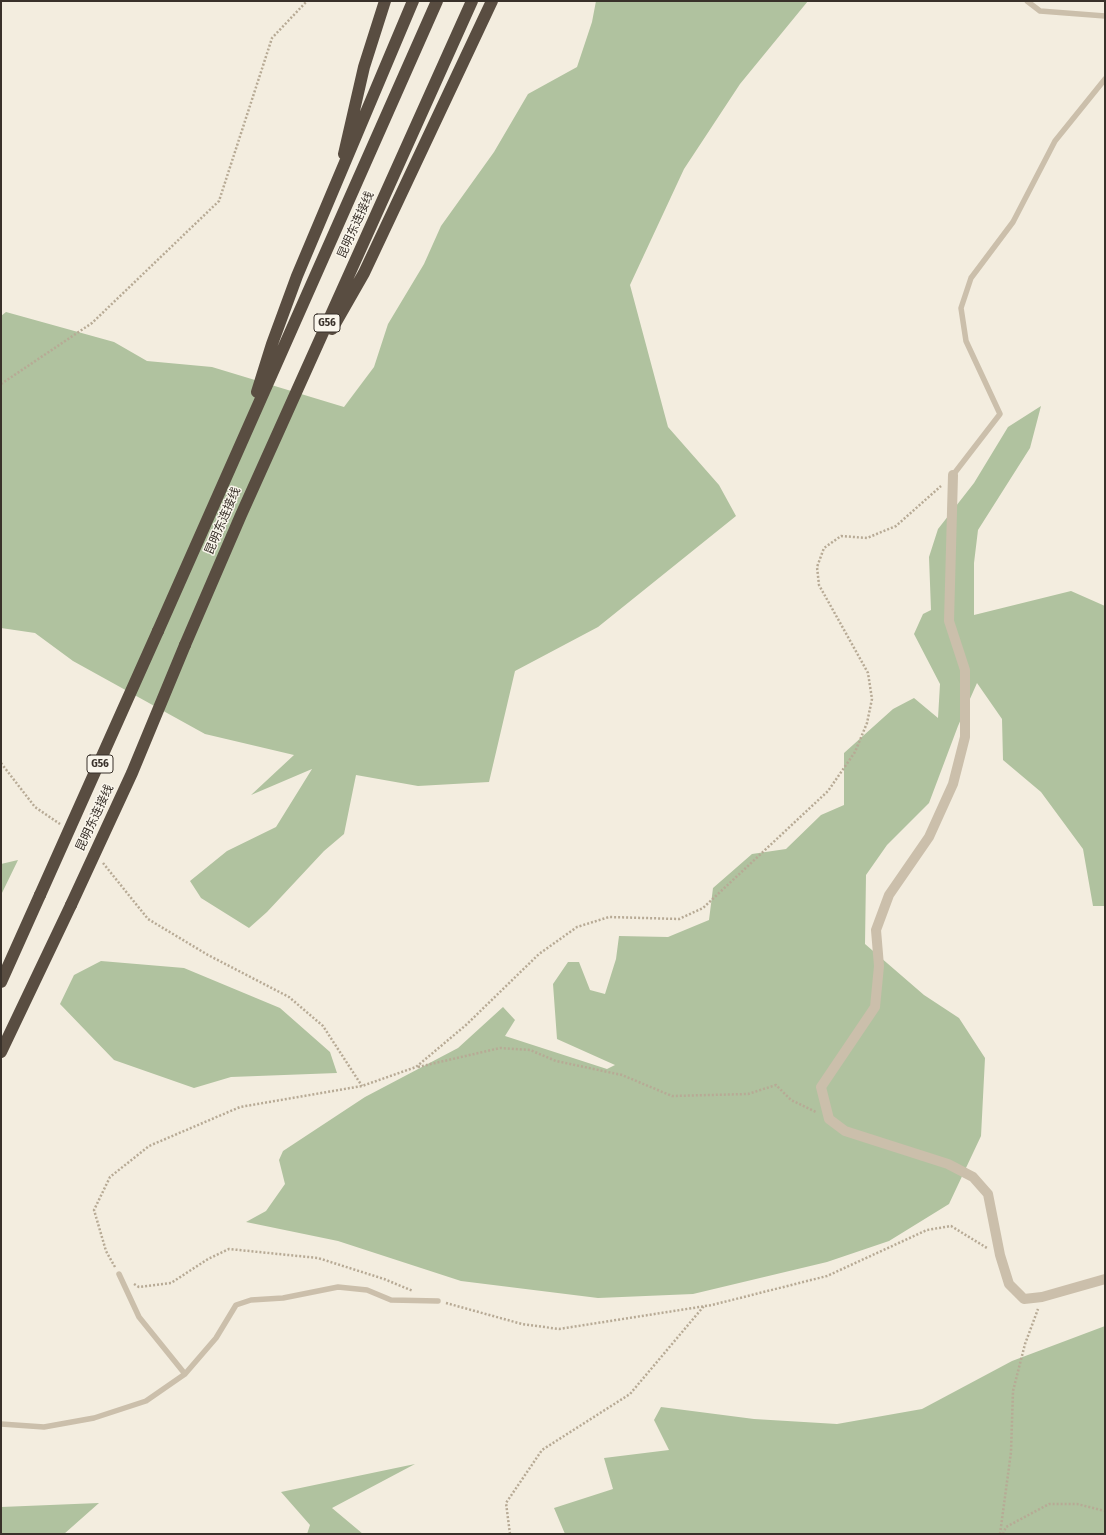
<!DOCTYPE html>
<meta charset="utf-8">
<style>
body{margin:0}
#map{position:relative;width:1106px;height:1535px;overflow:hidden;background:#f3eddf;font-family:"Fira Sans Condensed",sans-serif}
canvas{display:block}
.frame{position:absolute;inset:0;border:2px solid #39312a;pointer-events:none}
</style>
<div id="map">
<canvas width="1106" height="1535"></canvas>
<div class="frame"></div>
</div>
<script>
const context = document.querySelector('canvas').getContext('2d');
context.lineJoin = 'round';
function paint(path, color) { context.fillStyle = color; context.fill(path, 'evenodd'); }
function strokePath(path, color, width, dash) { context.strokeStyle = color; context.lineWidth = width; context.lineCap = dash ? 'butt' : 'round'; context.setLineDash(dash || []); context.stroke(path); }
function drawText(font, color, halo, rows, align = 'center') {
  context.font = font + ' "Fira Sans Condensed","Noto Sans SC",sans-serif'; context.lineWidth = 3; context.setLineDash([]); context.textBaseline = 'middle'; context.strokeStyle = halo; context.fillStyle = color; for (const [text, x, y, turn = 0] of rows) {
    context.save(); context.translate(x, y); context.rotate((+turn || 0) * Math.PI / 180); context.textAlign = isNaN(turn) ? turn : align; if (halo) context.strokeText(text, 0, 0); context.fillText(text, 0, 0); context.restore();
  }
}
paint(new Path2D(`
 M596,1H808L740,84L684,169L630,285L668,427L719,485L736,516L598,627L515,671L489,782L418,786L356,775L344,834L324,851L267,912L249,928L201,898L190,881L227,851L276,827L312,769L251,795L294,755L205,734L73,661L35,633L1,628V316L6,312L114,342L147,361L212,367L344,407L374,367L388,324L424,264L441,226L494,152L528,94L577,67L592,22Z
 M1041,406L1030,448L978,530L974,563V615L1071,591L1105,606V906H1093L1083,849L1041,792L1003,760L1002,719L977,683L958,726L929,803L887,845L866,875L865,944L924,995L959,1018L985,1058L981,1136L949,1204L889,1241L827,1262L693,1294L598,1298L461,1281L338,1241L246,1222L266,1211L285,1184L279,1160L283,1151L365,1097L458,1048L503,1007L515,1020L505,1036L607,1069L615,1065L557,1039L553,984L568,962H579L590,990L605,994L616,959L619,936L668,937L709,920L713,888L752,854L786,849L821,815L844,805V753L893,709L914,698L938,718L940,684L914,634L923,614L931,610L929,557L938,529L974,483L1008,427Z
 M18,860L1,895V864Z
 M101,961L184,968L280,1008L330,1052L337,1073L231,1077L194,1088L114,1060L60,1004L74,975Z
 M1105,1326V1534H565L554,1508L613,1489L604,1458L669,1450L654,1420L661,1407L754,1419L837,1424L922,1409L1012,1361Z
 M415,1464L332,1508L363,1534H307L310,1525L281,1492Z
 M99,1503L64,1534H1V1507Z`), '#b0c29f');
strokePath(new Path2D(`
 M1,384L92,323L219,201L272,38L307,1
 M1,763L35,807L60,824
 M79,836L88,843
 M103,863L148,919L208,955L289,997L323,1026L362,1086
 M418,1067L500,1048L530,1050L556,1061L622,1075L672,1096L748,1094L776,1085L791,1100L816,1112
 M115,1267L106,1251L94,1210L110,1177L149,1146L240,1107L362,1086L416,1067L466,1025L539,954L577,927L609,917L679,919L703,908L828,791L855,752L867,723L872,699L868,673L819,585L817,567L824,548L841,536L867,538L896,526L941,486
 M134,1284L139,1287L171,1283L208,1259L229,1249L318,1258L384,1279L413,1291
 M446,1303L522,1324L559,1329L712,1305L827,1276L927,1230L951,1226L987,1248
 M510,1534L506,1503L542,1450L630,1394L704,1306
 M1000,1534L1011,1452L1013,1391L1025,1344L1038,1309
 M1003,1534L1006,1527L1049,1504H1077L1105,1511`), '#b7aa95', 2.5, [2, 2]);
strokePath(new Path2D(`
 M1027,1L1040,11L1105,16
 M953,475L1000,414L966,341L961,308L971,278L1013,222L1055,141L1105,79
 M119,1274L139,1317L185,1374
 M1,1424L44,1427L94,1418L146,1401L185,1374L216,1338L236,1305L251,1300L283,1298L338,1287L367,1290L391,1300L438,1301`), '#cbbfab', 5.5);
strokePath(new Path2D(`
 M953,475L949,621L965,670V737L953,784L929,837L889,895L876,930L879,966L875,1007L821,1087L829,1119L845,1131L948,1164L973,1177L988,1194L1000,1255L1009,1284L1024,1299L1042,1297L1105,1279`), '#cbbfab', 10);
strokePath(new Path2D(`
 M344,154L364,67L385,1
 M332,329L364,273L492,1
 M257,392L272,344L297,276L413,1
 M158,631L437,1
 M185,645L241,515L472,1
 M1,982L40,895
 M1,1052L71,905`), '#594d41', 12);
strokePath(new Path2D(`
 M40,895L158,631
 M71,905L132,773L185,645`), '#594d41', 12);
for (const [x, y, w] of [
 [327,323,26],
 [100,764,26]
]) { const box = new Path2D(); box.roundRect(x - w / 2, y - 9, w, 18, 3); context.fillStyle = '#faf6ec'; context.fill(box); strokePath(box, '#39312a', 1); }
drawText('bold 11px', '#39312a', null, [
 ["G56",327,323],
 ["G56",100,764]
]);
drawText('12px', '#39312a', '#faf6ec', [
 ["昆明东连接线",356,225,-66],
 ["昆明东连接线",223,521,-67],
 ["昆明东连接线",95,818,-65]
]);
</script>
